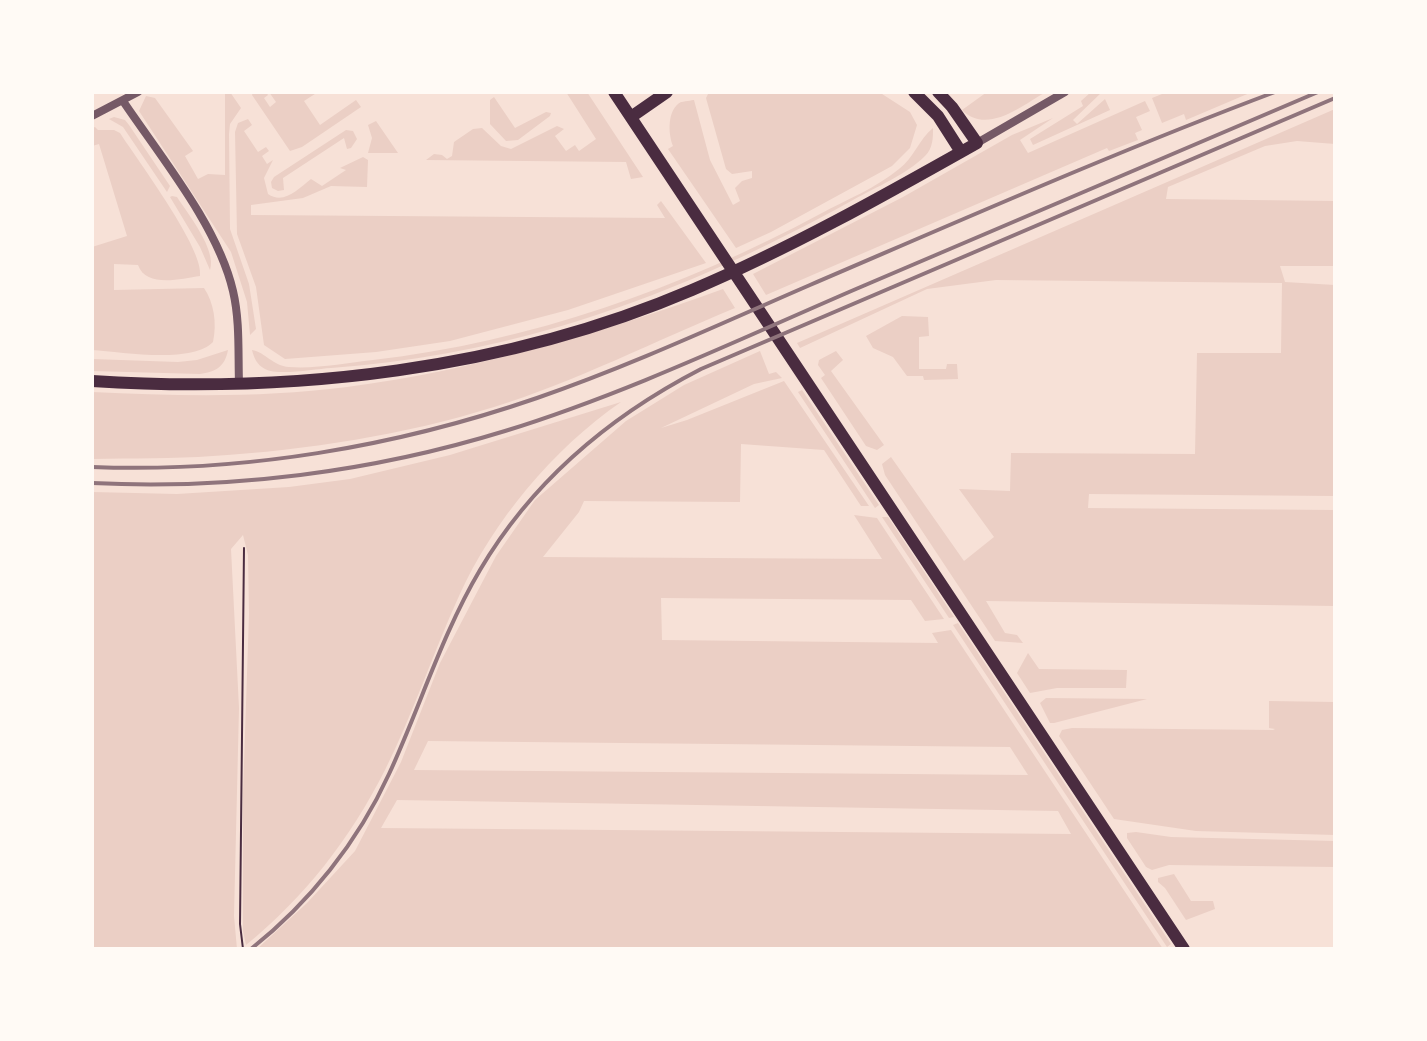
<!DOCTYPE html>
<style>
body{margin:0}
#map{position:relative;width:1427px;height:1041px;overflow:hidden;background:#f7e1d7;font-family:"Work Sans",sans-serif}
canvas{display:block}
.frame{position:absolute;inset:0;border:94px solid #fffaf5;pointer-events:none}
</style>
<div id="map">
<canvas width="1427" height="1041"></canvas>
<div class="frame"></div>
</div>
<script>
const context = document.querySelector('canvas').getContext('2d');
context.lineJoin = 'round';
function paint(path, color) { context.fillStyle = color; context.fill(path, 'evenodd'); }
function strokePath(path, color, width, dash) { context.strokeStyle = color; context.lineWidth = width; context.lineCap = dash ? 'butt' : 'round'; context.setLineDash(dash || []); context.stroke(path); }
paint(new Path2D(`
 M225,92H230L241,108L230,124L229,134L230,229L249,284L256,329L250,335L247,302L231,252L139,111L146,96L155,98L193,151L185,156L198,179L208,174L225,175Z
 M253,92H266L268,95L264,98L270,107L276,102L269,92H318L304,101L320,125L356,100L361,107L302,147L290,151L252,95Z
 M566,92H587L643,177L631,179L626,162L426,160L434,154L442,155L447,159L452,156L454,142L473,129L482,128L501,146L511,149L557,126L564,129L555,136L566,151L575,145L579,151L596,139Z
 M709,92H879L910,112L917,125L910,148L892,166L771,232L736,248L668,149L673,146C668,134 667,109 681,102C682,102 693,100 694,100L710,160L733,205L740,201L735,188L742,181L752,178V171L732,174L726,169L706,98Z
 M987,92H1046C1021,106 987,135 962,110Z
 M1091,92H1102L1073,120L1077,124L1105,99L1110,110L1033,145L1030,139L1083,106L1081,101Z
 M1167,92H1252L1186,120L1184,114L1162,123L1152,98Z
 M494,97L515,128L546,112L551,113L550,116L518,140L506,141L490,124V100Z
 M1145,101L1150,111L1136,117L1142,130L1135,133L1138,140L1109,151L1107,148L766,295L753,274L903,197L1012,135L1053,118L1020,140L1028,153Z
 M1335,109V144L1297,141L1265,146L1168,187L1166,199L1335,201V266H1280L1285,282L1335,285V496L1089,494L1088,508L1335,510V606L986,601L1005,633L1017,635L1023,643L995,641L885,475L882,464L891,457L964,561L994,537L959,489L1010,491L1011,453L1195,454L1197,353H1281L1282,283L996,280L927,289L800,348L797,343Z
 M114,117L125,120L129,125L170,186L167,192L123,127L109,119Z
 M248,119L252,125L244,131L258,152L266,147L269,151L262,156L267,164L273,160L264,178L268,194C284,205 298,189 311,179L322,186L346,170L340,168L363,157L368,160L367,187L331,186L303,198L251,205V215L665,218L657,205L661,201L706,263L568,310L450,341L376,352L285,359L264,345L256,287L237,234L235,132L238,123Z
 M376,121L398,153H368L372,138L368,125Z
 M95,127L98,130H114L120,133C138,161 205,250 200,276C180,279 146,288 138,265L114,264V290L204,288C214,303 217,323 213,342C192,364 122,352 92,350V247L127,236L99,144L92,146V128Z
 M933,128C933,138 933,148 925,156C906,175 876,187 853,200C759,252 661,297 558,327C484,349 408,362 331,368C315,369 278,376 265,369C257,365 254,358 252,350C265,352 273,366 289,367C316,369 346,363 373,360C530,342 682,288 820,214C846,200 876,188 899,169C914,158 919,139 933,128Z
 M346,130L353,131L357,139L351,148L347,149L344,138L283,178L284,190L278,191L272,188L271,182L274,177Z
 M172,196L177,197C188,214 217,250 210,270L200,247L170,197Z
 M723,289L735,308C655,341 577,381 494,407C404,435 308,450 213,456C173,459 132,458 92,459V392C177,396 262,398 347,387C476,370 601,333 723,289Z
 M902,316L928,317L929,336L919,337V369H946L947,364H957L958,379L924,380L923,376H907L893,357L873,348L866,336Z
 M228,350C225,367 215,372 200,374L92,371V359L178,362L197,360Z
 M760,351L769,374L776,372L782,378L754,384L661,428L687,420L784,381L869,506H861L824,450L741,444L740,502L584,501L579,512L543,557L882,559L854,515L877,518L944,619L925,621L911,600L661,598L662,640L938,643L932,633L951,630L1163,949H257L307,903L355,851L401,762L440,663L496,556L535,500L626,421L684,385ZM428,741L1010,747L1028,775L414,770ZM397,800L1058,811L1071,834L381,828Z
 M836,351L843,360L831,371L884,445L877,450L866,446L821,378L825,375L818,365L819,360Z
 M802,390L879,505L875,508L798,392Z
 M621,402C553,449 493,521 459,596C433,653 413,714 385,770C350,839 305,897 246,945L243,931V794L249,614L248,555L243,535L231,549L239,708L234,916L237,949H92V492L177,494L289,487L350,479L450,455Z
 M882,517H888L954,617L949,618Z
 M958,623L1171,944L1167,947L953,625Z
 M1028,653L1039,669L1127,670L1126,688H1057L1030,693L1017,673Z
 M1046,698L1147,699L1054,723H1050L1040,703Z
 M1269,701L1335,702V835L1196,831L1114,819L1059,736L1062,730L1072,728L1273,730L1275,729L1269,728Z
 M1136,832L1171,837L1335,841V867L1169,865L1152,870L1146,867L1127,838V833Z
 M1174,874L1191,901H1213L1215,909L1186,920L1165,888L1158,882V878Z`), '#ebcfc5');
strokePath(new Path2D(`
 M243,949L240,924L244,548`), '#4a2c40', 2);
strokePath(new Path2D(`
 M123,101C160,156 218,226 233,291C240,321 238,352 239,383
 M92,116L138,92
 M977,143L1065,92`), '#755966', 8);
strokePath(new Path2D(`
 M614,92L1184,949
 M914,92L938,116L961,152
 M631,117L667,92
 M92,381C294,394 505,370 692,290C791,248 883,196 977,143L952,107L938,92`), '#4a2c40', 12);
strokePath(new Path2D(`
 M92,467C242,473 395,447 537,398C630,366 720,324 810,285C964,219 1118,151 1275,92
 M92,483C230,490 372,472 505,431C625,394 740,339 856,289C1010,223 1164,158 1318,92
 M251,949C309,903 358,842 389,774C420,707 442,634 480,570C533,480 610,416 701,369L1335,98`), '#8f747c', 4);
</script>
